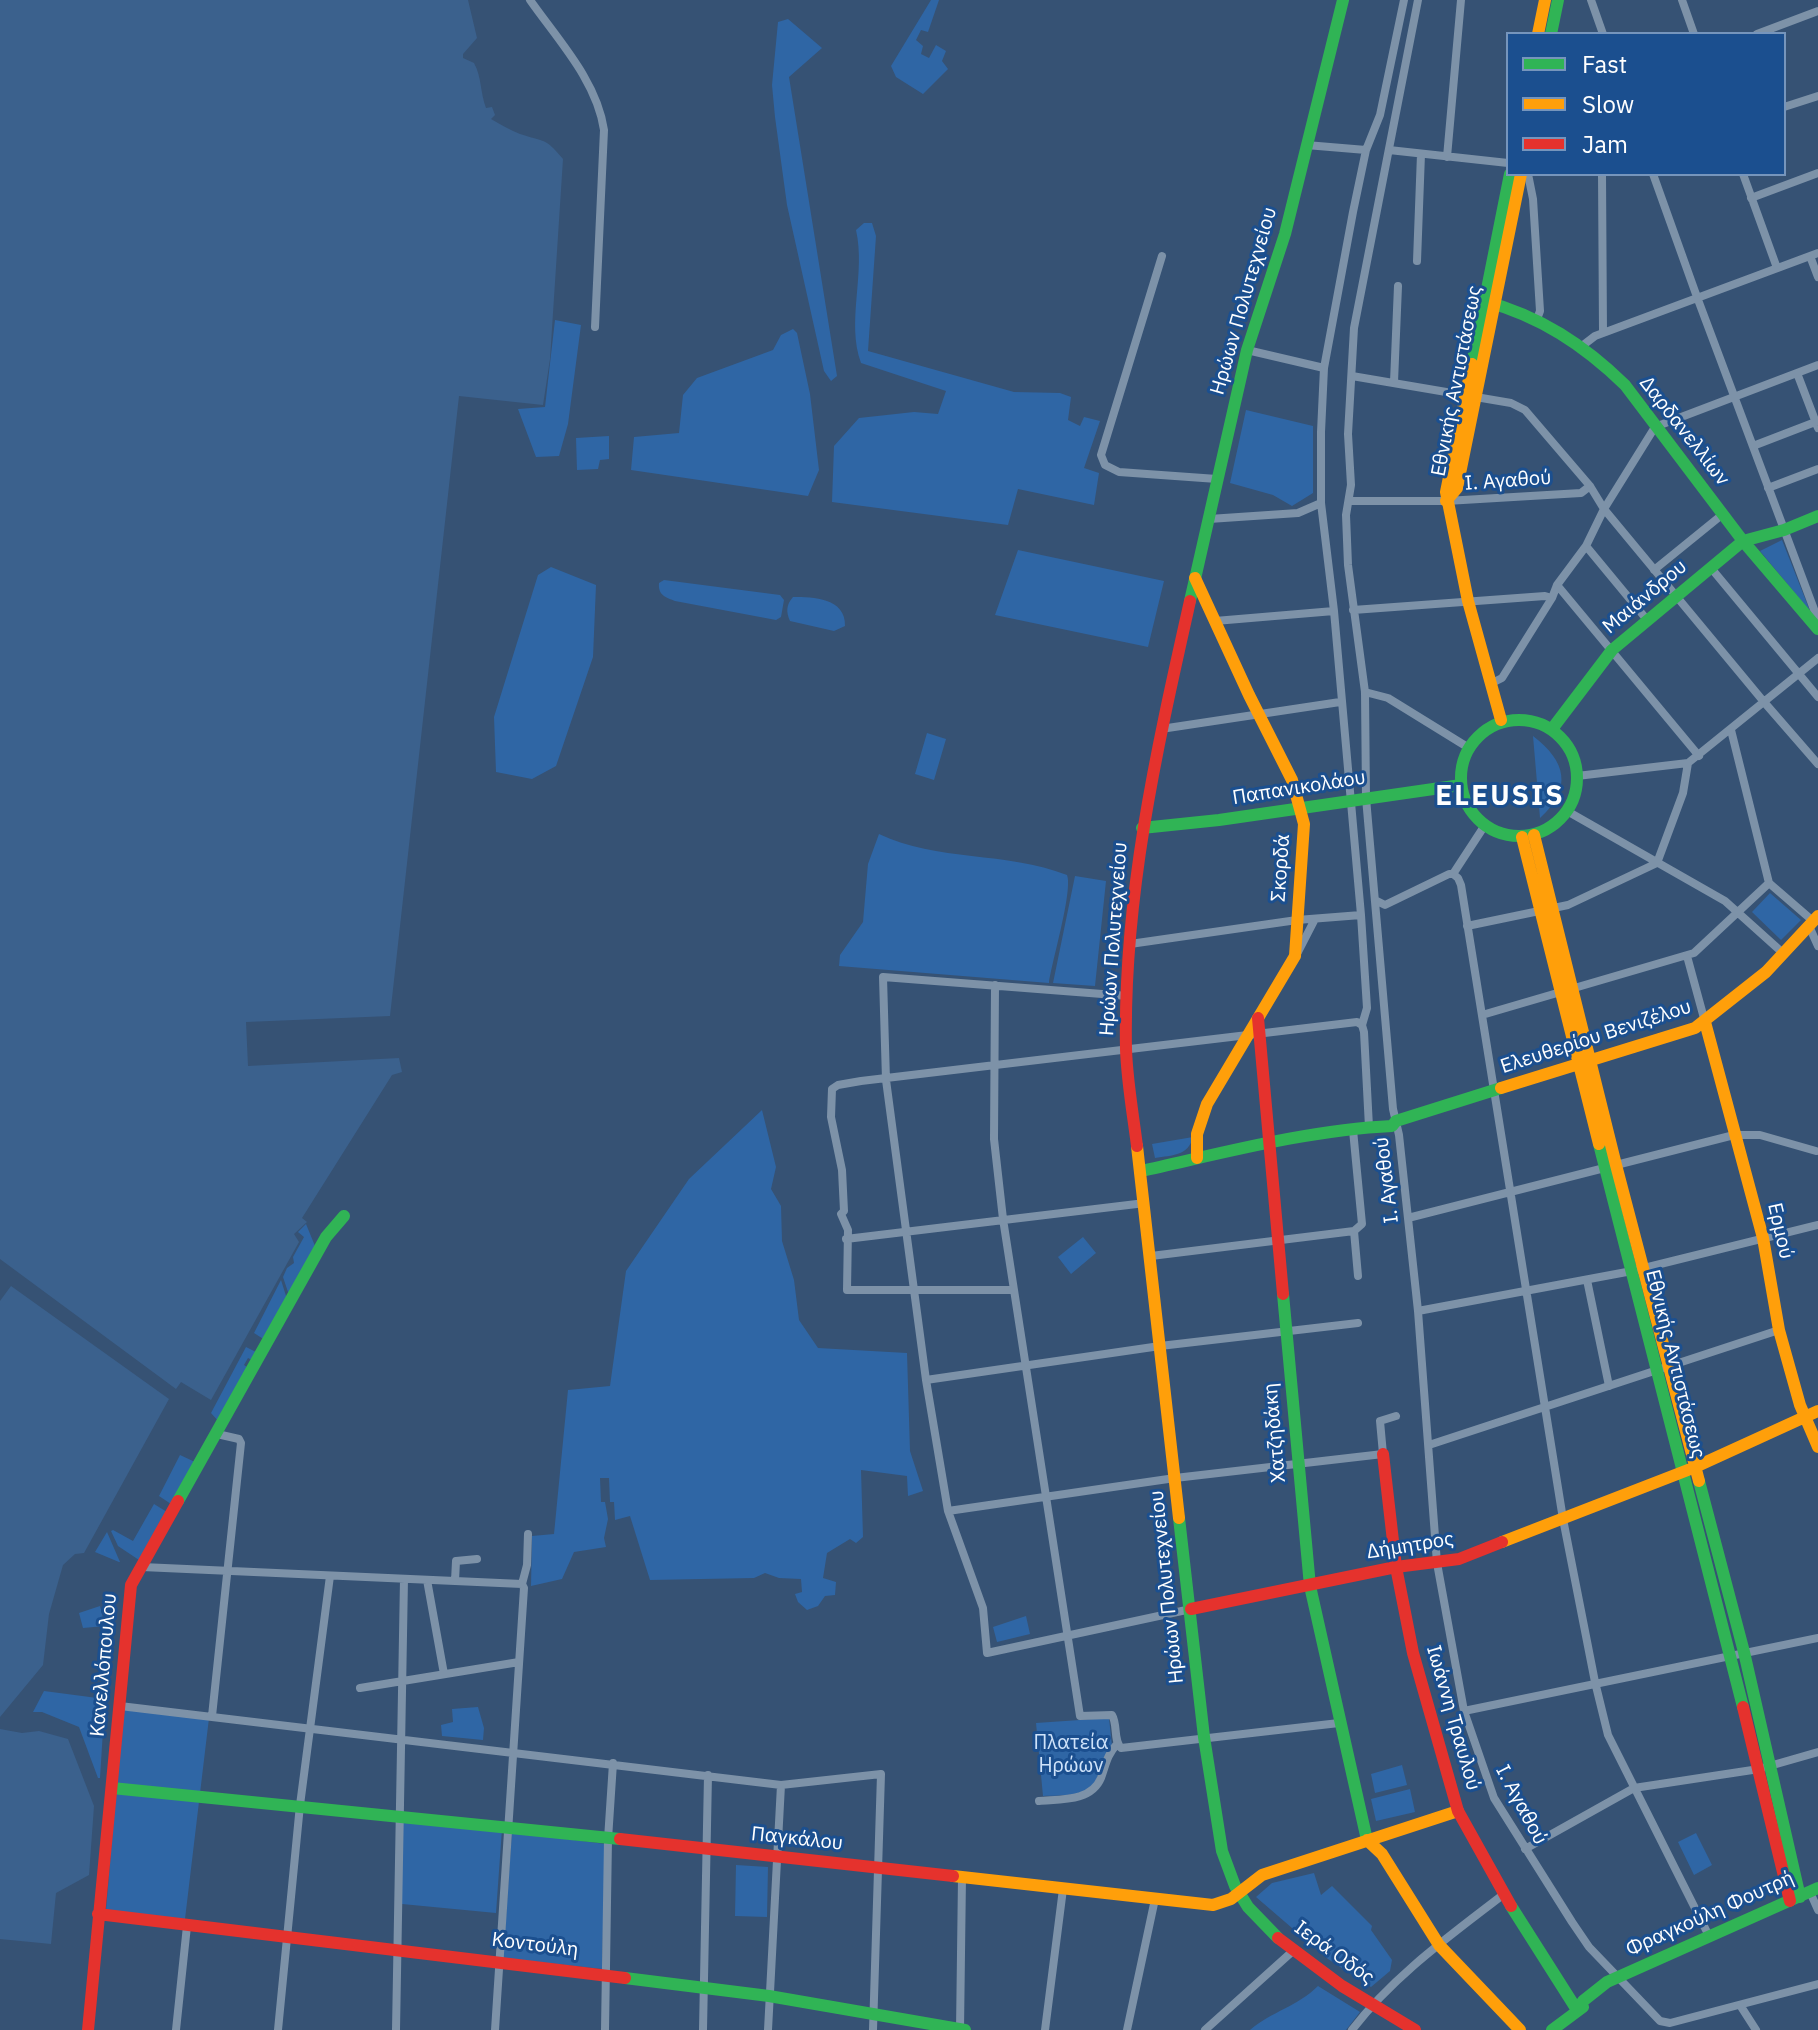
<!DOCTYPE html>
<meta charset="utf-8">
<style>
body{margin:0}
#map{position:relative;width:1818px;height:2030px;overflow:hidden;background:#365274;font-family:"IBM Plex Sans",sans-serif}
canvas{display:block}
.legend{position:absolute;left:1506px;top:32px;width:280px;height:144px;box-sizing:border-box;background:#1b4f8f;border:2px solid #7695bc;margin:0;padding:10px 14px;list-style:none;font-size:24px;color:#fff}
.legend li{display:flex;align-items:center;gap:16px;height:40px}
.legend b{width:40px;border:2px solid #7695bc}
</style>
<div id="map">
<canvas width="1818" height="2030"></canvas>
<ul class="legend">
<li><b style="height:10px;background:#30b455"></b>Fast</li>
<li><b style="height:10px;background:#ff9f0a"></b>Slow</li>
<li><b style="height:10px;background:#e5322d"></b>Jam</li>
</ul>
</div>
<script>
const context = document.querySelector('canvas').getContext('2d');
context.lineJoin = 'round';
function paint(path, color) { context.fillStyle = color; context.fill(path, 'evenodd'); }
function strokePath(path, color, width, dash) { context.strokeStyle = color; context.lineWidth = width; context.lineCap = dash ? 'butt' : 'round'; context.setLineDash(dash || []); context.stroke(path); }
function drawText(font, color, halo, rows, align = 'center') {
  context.font = font + ' "IBM Plex Sans",sans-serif'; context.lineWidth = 6; context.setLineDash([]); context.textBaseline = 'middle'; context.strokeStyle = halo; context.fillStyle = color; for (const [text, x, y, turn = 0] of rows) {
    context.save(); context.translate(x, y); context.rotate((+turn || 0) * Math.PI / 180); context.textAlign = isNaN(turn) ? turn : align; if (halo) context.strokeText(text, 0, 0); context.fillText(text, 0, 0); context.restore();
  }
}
paint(new Path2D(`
 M931,0H939L928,32L921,30L916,40L923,46L921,54L929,58L936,45L946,51L942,61L948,69L923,94L896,77L891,66Z
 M788,19L822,48L789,77L837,376L831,381L824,371L787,205L775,117L772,85L778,22Z
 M864,223H872L876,236L868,351L1014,392L1060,393L1071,397L1068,420L1080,426L1084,417L1100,421L1084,468L1099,473L1094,505L1018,489L1008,525L832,502L834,446L859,418L914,412L938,414L946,391L861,363C846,321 866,274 856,230Z
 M555,320L581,325L568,424L559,456L536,457L518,409L545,407Z
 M793,329L797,333L810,394L819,470L808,496L631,470L634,437L679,433L683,395L697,378L773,350L781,335Z
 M1246,410L1313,426V493L1292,506L1273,495L1230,483Z
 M609,436V459L600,460L598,469L577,470L576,438Z
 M1782,540L1810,611L1760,551Z
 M1018,550L1164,581L1148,647L995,615Z
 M551,567L596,585L593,657L556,766L532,779L496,772L494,717L538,575Z
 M664,580L780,595L784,600L781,617L776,620L675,601C665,597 658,595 659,583Z
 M793,597C813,597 846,598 845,626L834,631L790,621C786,612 786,605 793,597Z
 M927,733L946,739L934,780L915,774Z
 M1533,736C1566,761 1573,788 1540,818Z
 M879,834C937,862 1006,851 1067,875C1073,891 1052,961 1049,983L839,966L840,955L863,922L868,864Z
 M1075,876L1106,881L1095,986L1053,983Z
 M1770,893L1801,920L1781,940L1752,912Z
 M762,1110L776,1167L771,1189L781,1206L782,1241L794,1280L799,1320L818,1348L907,1353L910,1451L923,1491L908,1496L907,1476L861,1470L863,1537L856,1543L850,1539L827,1553L823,1578L836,1582L835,1595L825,1596L818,1606L807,1610L798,1602L795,1594L802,1592L801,1579L779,1578L765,1573L754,1578L650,1580L630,1516L615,1520L614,1502H610L609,1478H600L601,1502H605L608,1519L604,1538L606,1547L574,1552L562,1579L531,1586L532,1536L554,1534L568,1390L610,1386L626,1271L689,1179Z
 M1193,1137C1188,1156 1173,1155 1155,1158L1152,1144Z
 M306,1224L315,1246L289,1295L283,1277L287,1268L294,1263L293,1257L304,1237L298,1232Z
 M1083,1237L1096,1253L1071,1274L1058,1257Z
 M281,1280L287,1299L265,1340L254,1333Z
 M246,1347L256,1352L252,1360L248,1358L244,1365L247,1367L219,1422L211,1413Z
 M180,1455L195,1462L171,1504L159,1496Z
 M154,1504L167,1512L139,1560L118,1546L111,1531L113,1530L133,1541Z
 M107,1532L120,1562H119L95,1552Z
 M100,1606L105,1626L83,1628L79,1613Z
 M1026,1616L1030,1634L997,1642L993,1627Z
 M44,1691L105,1699L100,1778H98L79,1727L42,1712H33Z
 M478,1707L484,1728L483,1740L442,1736L441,1725L453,1722L452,1709Z
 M123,1710L209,1718L185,1919L106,1910Z
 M1109,1718L1112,1746C1104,1756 1102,1763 1098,1775C1091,1798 1063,1795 1043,1796L1036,1723Z
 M1402,1765L1407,1785L1375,1793L1371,1774Z
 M1410,1789L1415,1812L1376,1821L1371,1799Z
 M402,1820L502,1829L496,1913L402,1904Z
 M512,1832L605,1844L602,1969L503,1958Z
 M1696,1833L1712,1865L1694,1875L1678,1842Z
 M736,1865L768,1867L767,1917L735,1916Z
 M1314,1873L1321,1895L1332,1886L1372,1926L1371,1930L1392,1960L1390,1971L1371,1987L1328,1959L1256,1897L1272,1883Z
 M1318,1986L1360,2012L1346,2030H1250C1271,2012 1298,2006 1318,1986Z`), '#2f66a5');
paint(new Path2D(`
 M0,0H468L477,38L463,54V58L474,63C482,78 480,92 486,108L492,107L495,115L491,119C500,124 510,130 520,134C544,142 545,137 563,159L550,359L543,405L459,396L390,1016L246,1022L248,1066L399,1058L402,1072L392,1075L302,1218L307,1222L294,1234L299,1242L211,1400L181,1382L176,1389L0,1259Z
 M11,1286L169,1399L84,1553L75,1554L63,1565L49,1614L43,1665L0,1717V1301Z
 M0,1729L22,1733L39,1731L68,1739L94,1806L89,1875L56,1893L51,1944L0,1939Z`), '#3b618d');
strokePath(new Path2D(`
 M530,0C558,40 597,81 604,130L595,327
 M1418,0L1354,328L1348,434L1351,485L1346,515L1348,565L1365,692L1366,798L1393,1109L1399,1135L1418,1311L1437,1563L1464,1711L1494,1798L1572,1922L1589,1947L1660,2021L1670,2023L1818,1984
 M1591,0L1603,34
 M1682,0L1694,34
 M1757,34L1818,11
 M1784,107L1818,96
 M1306,145L1366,150
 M1389,150L1508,163
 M1447,157L1461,0
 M1528,174L1533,199L1540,311L1537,319
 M1602,174L1603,332
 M1653,174L1697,297L1818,620
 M1743,174L1777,268
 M1751,198L1818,173
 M1162,256L1101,455L1105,465L1119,472L1217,479
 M1810,256L1818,277
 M1417,261L1421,154
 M1582,346L1595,336L1818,253
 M1247,350L1324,368
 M1797,373L1818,428
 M1352,376L1511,403L1525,410L1590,486L1604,509L1764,702L1818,764
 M1394,382L1398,286
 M1753,446L1818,421
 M1768,488L1818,469
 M1349,501H1446L1581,493L1590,486
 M1209,519L1298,513L1321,503
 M1586,546L1648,621
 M1711,568L1818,697
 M1654,570L1723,514
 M1557,585L1699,756
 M1353,610L1545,596L1552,598
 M1215,621L1334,611
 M1490,684L1502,678L1552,598L1557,585L1586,546L1604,509L1655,427L1818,365
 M1365,692L1388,698L1469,748
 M1161,729L1340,702
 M1577,776L1688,763L1818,658
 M1567,811L1725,901L1784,954
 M1485,825L1453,874L1458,878L1461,885L1563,1519L1595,1682L1608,1735L1709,1936
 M1769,883L1813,921
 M1375,900L1385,905L1449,874H1453
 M1467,926L1568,905L1657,863L1683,793L1688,763
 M1809,926L1818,946
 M1130,944L1297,920L1361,915
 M1298,952L1315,919
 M1687,956L1705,1022
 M995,985L994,1139L1003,1219L1080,1716L1112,1715C1118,1725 1113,1740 1121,1748L1339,1723
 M1128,996L883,977L886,1080L926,1380L948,1511L983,1608L987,1653L1191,1609
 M1482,1015L1694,953L1769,883L1731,730
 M1362,1025L1367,1008L1361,915L1334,611L1321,503V432L1324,368L1353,212L1366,150L1380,115L1404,0
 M1353,1130L1362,1224L1354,1231L1358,1276
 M1408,1218L1734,1135H1760L1816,1151
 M846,1239L1145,1203
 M1151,1256L1354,1231
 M1587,1280L1609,1386
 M1014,1290H847L848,1230L841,1214L844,1211L842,1170L831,1117L832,1089L838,1085L861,1081L1357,1022L1362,1025L1364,1032L1369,1127
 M1418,1311L1632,1271L1818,1225
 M926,1380L1160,1346L1358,1323
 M1429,1445L1779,1330
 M948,1511L1175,1478L1383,1454L1380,1421L1396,1416
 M142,1567L522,1584
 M427,1580L444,1674
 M455,1581L456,1561L477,1559
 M360,1688L519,1662
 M120,1706L781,1785L881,1774L873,2030
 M1464,1711L1818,1638
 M212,1716L241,1443L239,1439L217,1434
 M1039,1801C1060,1799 1091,1802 1101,1778C1106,1764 1107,1755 1117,1744
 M1525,1849L1634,1788L1759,1769L1818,1752
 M1810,1892L1818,1910
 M1740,2005L1756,2030
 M176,2030L187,1926
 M278,2030L300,1805L330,1576
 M396,2030L404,1579
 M495,2030L524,1588L522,1584L527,1565L528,1534
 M605,2030L608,1839L613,1763
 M703,2030L708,1775
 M768,2030L781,1785
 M960,2030L962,1877
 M1045,2030L1063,1889
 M1127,2030L1155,1899
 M1205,2030L1294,1950
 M1352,2030C1393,1976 1451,1935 1504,1894`), '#7d92a8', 8);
strokePath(new Path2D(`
 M1551,34L1558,0
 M1484,301C1540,316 1584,345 1625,385L1743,541L1818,629
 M1472,364L1510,174
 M1190,601L1247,350L1285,234L1343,0
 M1461 778a58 58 0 1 1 116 0a58 58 0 1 1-116 0Z
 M1552,729L1612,650L1743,541L1784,530L1818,516
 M1142,828L1219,820L1461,785
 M1599,1144L1743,1707
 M1141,1171C1223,1153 1308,1130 1392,1126L1396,1121L1501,1088
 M1283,1294L1310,1586L1367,1840
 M1699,1481L1744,1652L1800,1897
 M178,1501L326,1237L344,1216
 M1179,1518L1204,1737L1222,1851L1235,1886L1248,1907L1278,1938
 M112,1788L620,1839
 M1511,1906L1577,2010
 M625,1978L769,1996L965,2030
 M1577,2010L1583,2001L1607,1982L1818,1888
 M1552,2030L1583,2007`), '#30b455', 12);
strokePath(new Path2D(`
 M1538,34L1545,0
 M1472,364L1446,492L1468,601L1501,720
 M1446,501L1457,488L1521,174
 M1195,578L1249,695L1292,780L1304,824L1295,956L1207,1104L1197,1134V1158
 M1534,835L1616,1165L1699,1481
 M1522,837L1599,1144
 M1705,1022L1763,1238L1779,1330L1800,1405L1818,1447
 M1501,1088L1695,1028L1766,972L1818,916
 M1137,1146L1179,1518
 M1502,1542L1693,1468L1818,1411
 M1367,1840L1382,1854L1439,1945L1520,2030
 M953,1876L1213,1905L1231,1899L1262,1875L1458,1811`), '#ff9f0a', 12);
strokePath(new Path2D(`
 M1258,1018L1283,1294
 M1137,1146C1133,1114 1127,1081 1126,1049C1123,897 1157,748 1190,601
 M1383,1454L1396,1567L1413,1653L1458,1811L1511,1906
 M1191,1609L1396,1567L1459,1559L1502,1542
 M1743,1707L1790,1901
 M620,1839L953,1876
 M98,1914L625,1978
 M1278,1938L1342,1986L1415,2030
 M88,2030L131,1585L178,1501`), '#e5322d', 12);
drawText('20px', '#fff', '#1b4f8f', [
 ["Ηρώων Πολυτεχνείου",1244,301,-74],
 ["Εθνικής Αντιστάσεως",1457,381,-79],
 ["Δαρδανελλίων",1684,431,52],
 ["Ι. Αγαθού",1508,481,-4],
 ["Μαιάνδρου",1645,597,-40],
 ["Παπανικολάου",1299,788,-9],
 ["Σκορδά",1281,868,-86],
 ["Ηρώων Πολυτεχνείου",1114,939,-86],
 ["Ελευθερίου Βενιζέλου",1596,1037,-18],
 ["Ι. Αγαθού",1387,1180,-97],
 ["Ερμού",1780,1231,77],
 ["Εθνικής Αντιστάσεως",1675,1364,76],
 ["Χατζηδάκη",1275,1433,-95],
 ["Δήμητρος",1410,1546,-9],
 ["Ηρώων Πολυτεχνείου",1167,1587,-96],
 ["Κανελλόπουλου",104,1665,-85],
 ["Ιωάννη Τραυλού",1453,1718,74],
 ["Ι. Αγαθού",1521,1805,62],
 ["Παγκάλου",797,1839,6],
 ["Φραγκούλη Φουτρή",1710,1914,-24],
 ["Κοντούλη",535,1945,7],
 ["Ιερά Οδός",1334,1953,36]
]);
drawText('20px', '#cfe3fa', '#1b4f8f', [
 ["Πλατεία",1071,1743],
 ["Ηρώων",1071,1766]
]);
context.letterSpacing = '2px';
drawText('bold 28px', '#fff', '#1b4f8f', [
 ["ELEUSIS",1500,797]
]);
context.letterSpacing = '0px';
</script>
